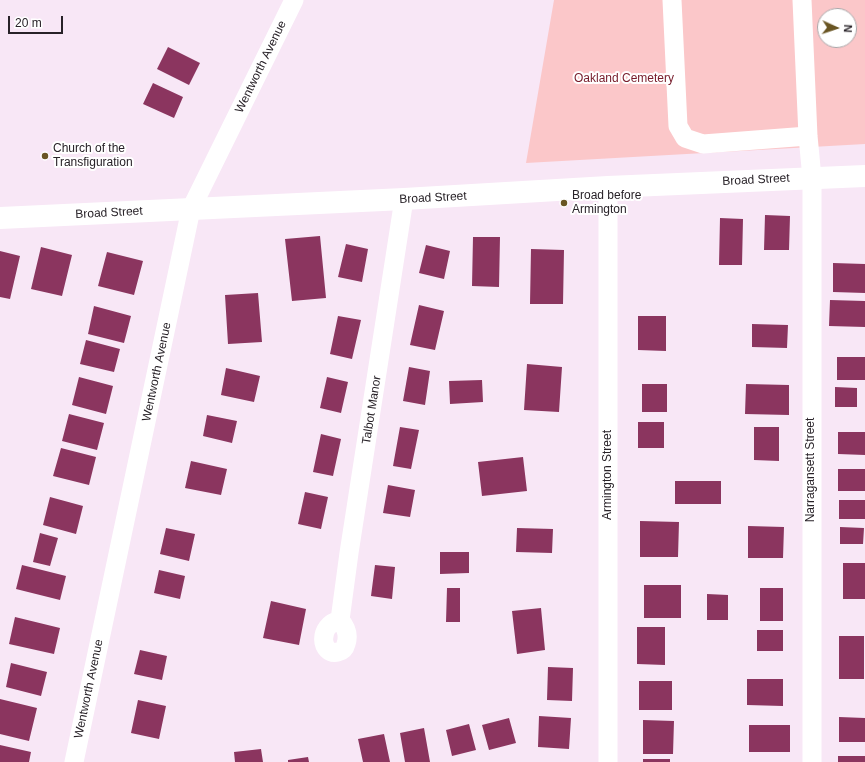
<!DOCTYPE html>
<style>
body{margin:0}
#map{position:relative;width:865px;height:762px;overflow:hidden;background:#f8e7f6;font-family:Arial,sans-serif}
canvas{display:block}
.north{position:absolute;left:817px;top:8px;width:40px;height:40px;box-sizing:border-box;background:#fff;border:1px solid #a9a7a9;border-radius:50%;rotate:93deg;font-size:11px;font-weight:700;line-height:16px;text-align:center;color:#282228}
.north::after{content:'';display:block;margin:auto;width:14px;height:18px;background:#695523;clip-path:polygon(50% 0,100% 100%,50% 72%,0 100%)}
.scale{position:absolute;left:8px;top:16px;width:55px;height:18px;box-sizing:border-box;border:2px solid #282228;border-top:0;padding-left:5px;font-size:12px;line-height:14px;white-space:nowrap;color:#282228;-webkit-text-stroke:3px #fff;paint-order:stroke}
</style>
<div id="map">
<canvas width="865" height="762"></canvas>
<div class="north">N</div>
<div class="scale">20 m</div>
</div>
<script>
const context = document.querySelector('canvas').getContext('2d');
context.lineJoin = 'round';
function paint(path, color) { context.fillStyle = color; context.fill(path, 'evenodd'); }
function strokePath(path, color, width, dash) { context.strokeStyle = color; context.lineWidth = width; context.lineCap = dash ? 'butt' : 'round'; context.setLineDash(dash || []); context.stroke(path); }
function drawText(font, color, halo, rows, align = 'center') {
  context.font = font + ' Arial,sans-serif'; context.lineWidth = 4; context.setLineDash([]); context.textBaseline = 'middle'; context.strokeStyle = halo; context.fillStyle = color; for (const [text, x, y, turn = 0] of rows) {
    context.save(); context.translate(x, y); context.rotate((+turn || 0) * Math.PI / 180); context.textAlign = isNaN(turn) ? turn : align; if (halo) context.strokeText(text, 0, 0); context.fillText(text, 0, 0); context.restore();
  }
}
paint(new Path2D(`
 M554,0H865V144L526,163ZM825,16H849V40H825Z`), '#fbc7c9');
paint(new Path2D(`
 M168,47L200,63L189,85L157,69Z
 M153,83L183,97L174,118L143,104Z
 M765,215L790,216L789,250H764Z
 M720,218L743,219L742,265H719Z
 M320,236L326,298L292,301L285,239Z
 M473,237H500L499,287L472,286Z
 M346,244L368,249L362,282L338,277Z
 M426,245L450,251L444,279L419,273Z
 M41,247L72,255L62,296L31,289Z
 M531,249L564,250L563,304H530Z
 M0,251L20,256L10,299L0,297Z
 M107,252L143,261L134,295L98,286Z
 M833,263L865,264V293L833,292Z
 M258,293L262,342L228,344L225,295Z
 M830,300L865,301V327L829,326Z
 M419,305L444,311L435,350L410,345Z
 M94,306L131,316L124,343L88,334Z
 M338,316L361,320L352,359L330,354Z
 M638,316H666V351L638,350Z
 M752,324L788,325L787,348L752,347Z
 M86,340L120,349L114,372L80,364Z
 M837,357H865V380H837Z
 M527,364L562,367L559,412L524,410Z
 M409,367L430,371L425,405L403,401Z
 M226,368L260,376L254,402L221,395Z
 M79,377L113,386L106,414L72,405Z
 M327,377L348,382L341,413L320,408Z
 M482,380L483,402L450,404L449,381Z
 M642,384H667V412H642Z
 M746,384L789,385V415L745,414Z
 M835,387L857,388V407H835Z
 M69,414L104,423L97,450L62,441Z
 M207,415L237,421L232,443L203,436Z
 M638,422H664V448H638Z
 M400,427L419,430L411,469L393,466Z
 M754,427H779V461L754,460Z
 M838,432H865V455L838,454Z
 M321,434L341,439L333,476L313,472Z
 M61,448L96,457L89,485L53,476Z
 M523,457L527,491L482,496L478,462Z
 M191,461L227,469L221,495L185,488Z
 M838,469H865V491H838Z
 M675,481H721V504H675Z
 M388,485L415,490L410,517L383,513Z
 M305,492L328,497L321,529L298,524Z
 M50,497L83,506L76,534L43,525Z
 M839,500H865V519H839Z
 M640,521L679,522L678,557H640Z
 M748,526L784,527L783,558H748Z
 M840,527L864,528L863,544H840Z
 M166,528L195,534L189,561L160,554Z
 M517,528L553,529L552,553L516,552Z
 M40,533L58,538L50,566L33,562Z
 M440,552H469V573L440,574Z
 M843,563H865V599H843Z
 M22,565L66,576L60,600L16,589Z
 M375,565L395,567L392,599L371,596Z
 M159,570L185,576L180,599L154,593Z
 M644,585H681V618H644Z
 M447,588H460V622H446Z
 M760,588H783V621H760Z
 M707,594L728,595V620H707Z
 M271,601L306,609L299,645L263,638Z
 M541,608L545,650L517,654L512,611Z
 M15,617L60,628L54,654L9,644Z
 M637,627H665V665L637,664Z
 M757,630H783V651H757Z
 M839,636H864V679H839Z
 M140,650L167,656L162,680L134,674Z
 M11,663L47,672L41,696L6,687Z
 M548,667L573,668L572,701L547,700Z
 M747,679H783V706L747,705Z
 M639,681H672V710H639Z
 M0,699L37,708L29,741L0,734Z
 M138,700L166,706L159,739L131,733Z
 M539,716L571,718L569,749L538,747Z
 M839,717L865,718V742H839Z
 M509,718L516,743L489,750L482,725Z
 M643,720L674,721L673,754H643Z
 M469,724L476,750L452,756L446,730Z
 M749,725H790V752H749Z
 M424,728L430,762H405L400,733Z
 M384,734L390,762H363L358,739Z
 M0,745L31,752L29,762H0Z
 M261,749L263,762H235L234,752Z
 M838,756H865V762H838Z
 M308,757L309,762H288V760Z
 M643,759H670V762H643Z`), '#8b355f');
strokePath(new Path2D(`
 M672,0L678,126L685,138L703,144L808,136
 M802,0L808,136L812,178V762
 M340,620C346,627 349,635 346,644C345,648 343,651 338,652C320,656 317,625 340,620L349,553L404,199
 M74,762L191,209L294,0
 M608,762V187`), '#fff', 19);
strokePath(new Path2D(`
 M0,218L404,199L608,187L865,176`), '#fff', 22);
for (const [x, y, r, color] of [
 [45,156,4,"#695523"],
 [564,203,4,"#695523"]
]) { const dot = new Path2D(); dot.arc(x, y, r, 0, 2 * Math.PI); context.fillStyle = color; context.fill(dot); strokePath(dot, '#fff', 1.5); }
drawText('12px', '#282228', '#fff', [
 ["Wentworth Avenue",261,67,-64],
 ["Broad Street",756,180,-3],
 ["Broad Street",433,198,-3],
 ["Broad Street",109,213,-3],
 ["Wentworth Avenue",157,372,-78],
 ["Talbot Manor",372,410,-81],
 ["Narragansett Street",811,470,-90],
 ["Armington Street",608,475,-90],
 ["Wentworth Avenue",89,689,-78]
]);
drawText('12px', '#761b2a', '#fff', [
 ["Oakland Cemetery",624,79]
]);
drawText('12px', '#282228', '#fff', [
 ["Church of the",53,149],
 ["Transfiguration",53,163],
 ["Broad before",572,196],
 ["Armington",572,210]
], 'left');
</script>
